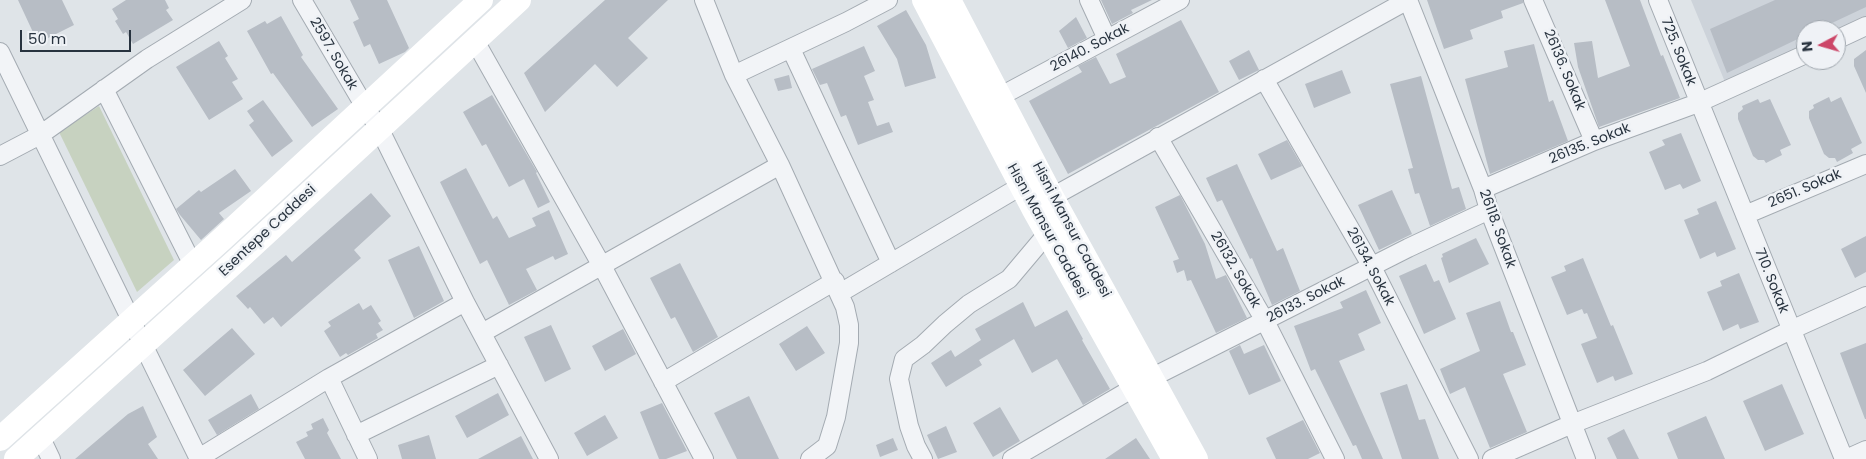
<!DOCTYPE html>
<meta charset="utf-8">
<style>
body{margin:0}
#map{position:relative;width:1866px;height:459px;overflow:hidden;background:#dfe4e8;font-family:Poppins,sans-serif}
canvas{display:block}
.north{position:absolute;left:1796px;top:20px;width:50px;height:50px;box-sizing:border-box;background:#eff2f6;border:1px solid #9fa6ad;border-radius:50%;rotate:264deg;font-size:14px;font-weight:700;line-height:20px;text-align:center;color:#28333f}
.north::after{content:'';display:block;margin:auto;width:18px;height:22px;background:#cc4668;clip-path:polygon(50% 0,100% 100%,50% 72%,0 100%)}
.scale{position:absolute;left:20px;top:30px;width:111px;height:22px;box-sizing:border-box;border:2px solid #28333f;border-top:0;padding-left:6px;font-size:15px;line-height:18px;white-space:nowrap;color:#28333f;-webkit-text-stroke:4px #eff2f6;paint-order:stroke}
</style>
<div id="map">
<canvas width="1866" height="459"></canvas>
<div class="north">N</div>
<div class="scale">50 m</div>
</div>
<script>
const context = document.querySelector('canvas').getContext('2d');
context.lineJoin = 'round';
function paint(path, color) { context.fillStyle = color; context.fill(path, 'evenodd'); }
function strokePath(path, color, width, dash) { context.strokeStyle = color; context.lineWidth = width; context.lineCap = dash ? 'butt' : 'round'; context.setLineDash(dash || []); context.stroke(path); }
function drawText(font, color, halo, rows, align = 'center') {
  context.font = font + ' Poppins,sans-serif'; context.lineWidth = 5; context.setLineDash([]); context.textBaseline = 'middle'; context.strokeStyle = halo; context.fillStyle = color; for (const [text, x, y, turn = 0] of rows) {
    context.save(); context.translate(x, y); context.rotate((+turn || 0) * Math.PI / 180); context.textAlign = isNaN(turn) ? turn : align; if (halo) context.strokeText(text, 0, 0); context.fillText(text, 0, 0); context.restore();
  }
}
paint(new Path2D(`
 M1691,0H1866V17L1836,31L1806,30V45L1725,82Z`), '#cdd3da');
paint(new Path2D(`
 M99,106L174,260L137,292L59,132Z`), '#c7d2c0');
paint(new Path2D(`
 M18,0H62L74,25L38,43Z
 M126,0H165L169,8L166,10L173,20L133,44L126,32L123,34L115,21L118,19L112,9Z
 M350,0H387L409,48L405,52L379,64L370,44L364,47L353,22L359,19Z
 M605,0H668L628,38L648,58L617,87L595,64L545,112L524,73Z
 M1101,0H1152L1131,10L1133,13L1112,24Z
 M1427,0H1523V3L1501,11L1503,18L1470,30L1473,39L1444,49Z
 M1605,0H1640L1661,56L1663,55L1680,98L1599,127L1578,67L1574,43L1592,41L1598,78L1630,66Z
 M1775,0H1866V7L1817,30H1806V35L1727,73L1710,29Z
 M906,10L926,45L936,78L905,87L897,59L877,26Z
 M281,16L303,55L301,57L338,109L312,127L273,73L271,74L247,31L265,21L267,24Z
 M1076,17L1087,38L1068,48L1059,31Z
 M1181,20L1219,92L1068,174L1029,101L1082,72L1078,66L1096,57L1110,84L1126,77L1116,54Z
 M219,41L228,56L225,58L238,79L232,82L243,99L209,120L176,67Z
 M1534,44L1549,102L1553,100L1568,141L1490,174L1465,79L1508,67L1504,51Z
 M864,46L875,71L864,76L874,100L868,102L877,126L889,122L893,132L858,145L846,115L841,117L827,83L820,85L812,69Z
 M1249,50L1259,70L1239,80L1229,61Z
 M1866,50V93L1854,66V59Z
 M1342,70L1351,93L1314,108L1305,84Z
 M789,75L792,88L778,91L774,79Z
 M1421,76L1452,189L1459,187L1466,209L1430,226L1419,193L1415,194L1408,169L1413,168L1390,84Z
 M492,95L537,172L536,173L550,202L538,208L524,179L509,187L486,144L482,146L463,112Z
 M1829,97L1831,102L1841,97L1862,143L1851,149L1853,153L1837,162L1835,158H1829L1824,154L1809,118V111L1814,108L1813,105Z
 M1758,99L1760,103L1770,99L1791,145L1780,150L1782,155L1766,163L1764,160H1758L1753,156L1738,119V113L1743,109L1742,106Z
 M263,100L293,141L272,157L249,125L254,121L247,111Z
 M1681,133L1701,181L1683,189L1680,184L1665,190L1649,152L1665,145L1662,140Z
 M1287,140L1302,166L1271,180L1258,154Z
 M1237,164L1277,251L1283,248L1300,291L1272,305L1252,258L1250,259L1222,200L1217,202L1206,178Z
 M466,168L493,219L497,216L509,238L536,226L532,218L549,210L568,254L555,260L553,256L526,269L537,290L509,305L487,260L480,264L440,182Z
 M235,169L251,191L219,213L224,219L201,240L180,215L176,209L199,190L201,192Z
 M1392,190L1412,234L1379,250L1358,205Z
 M371,193L391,216L354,250L361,258L281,327L273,317L264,324L250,307L248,309L236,296L286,255L292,262Z
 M1180,195L1205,244L1216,279L1226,275L1247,318L1216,333L1191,280L1187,281L1184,270L1177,273L1173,261L1179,259L1155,207Z
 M1716,201L1736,249L1717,257L1715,252L1700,259L1684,220L1699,214L1697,209Z
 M1866,236V272L1855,278L1841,249Z
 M1476,238L1489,264L1449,283L1441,258L1443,257L1442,254Z
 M419,246L444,301L414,318L388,260Z
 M1583,258L1611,326L1613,325L1633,374L1615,381L1613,376L1597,383L1581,344L1597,338L1587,313L1584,314L1582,309L1567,315L1551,277L1566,271L1564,266Z
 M680,263L718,337L693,352L675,317L671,319L650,278Z
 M1426,264L1434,282L1439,280L1456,319L1424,334L1399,276Z
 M1739,273L1759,322L1740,329L1738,324L1723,331L1707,292L1722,286L1720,281Z
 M1366,290L1381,323L1358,334L1365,350L1339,361L1383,459H1362L1356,445L1353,446L1315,369L1311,371L1294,326L1343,308L1340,302Z
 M1500,301L1511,332H1513L1526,365L1503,374L1527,432L1490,448L1465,387L1450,394L1440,369L1480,351L1466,313Z
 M1023,302L1035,327L1067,310L1083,339L1082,340L1110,389L1083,405L1057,359L1032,373L1014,339L979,360L982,365L946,387L931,363L951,350L955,357L981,340L975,329Z
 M359,303L363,310L371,305L381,321L378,323L383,330L376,334L378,338L348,355L346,353L340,357L324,331L331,326L328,322Z
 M551,325L571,369L545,382L524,337Z
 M807,326L825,353L796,371L779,344Z
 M232,328L255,354L205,396L183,370Z
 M623,329L636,354L605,371L592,346Z
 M1866,343V419H1865L1840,353Z
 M1240,345L1244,354L1264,345L1281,381L1249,395L1229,351Z
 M1407,384L1419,420L1425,419L1439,459H1402L1380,393Z
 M1782,384L1804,434L1765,451L1743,401Z
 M498,393L509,415L467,438L455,416Z
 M251,394L259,409L217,435L208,420Z
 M749,396L779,459H737L714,413Z
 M662,403L687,451L666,459H659L640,412Z
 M143,406L157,437L148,444L158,459H75L128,414Z
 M1000,407L1020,441L993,457L973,423Z
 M605,415L618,438L587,456L574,433Z
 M1706,416L1725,459H1678L1667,433Z
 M323,418L329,430L327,433L341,459H305L296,442L308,436L306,432L313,429L311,424Z
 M1303,420L1320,453L1308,459H1276L1266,438Z
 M946,426L957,452L938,459L927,435Z
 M1624,429L1639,459H1617L1607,438Z
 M429,435L436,459H402L398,445Z
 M521,436L533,459H478Z
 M893,438L898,450L880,457L876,445Z
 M1136,438L1150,459H1105Z`), '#b7bdc5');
const street = new Path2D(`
 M302,0L365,107L379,128L465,302L549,459
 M704,0L734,75L780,165L845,307L849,325V343L836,417L827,446L810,459
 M1089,0L1107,39
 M1408,0L1483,189L1489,210L1586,459
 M1533,0L1594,141
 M1658,0L1844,459
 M1836,40L1866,26
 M475,41L602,266L704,459
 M791,49L891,263
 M0,52L199,459
 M734,75L846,22L888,0
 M1264,79L1372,267L1469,459
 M104,89L193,265
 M999,97L1180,0
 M1158,137L1265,321L1335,459
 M0,156L40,135L147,59L242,0
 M1483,189L1594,141L1698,103L1806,54
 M1052,197L1408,0
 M1745,215L1866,164
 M840,293L1021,186
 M482,333L780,165
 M329,378L368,459
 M1151,378L1408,248L1489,210
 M663,382L835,281
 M356,435L499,365
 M41,438L51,459
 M199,458L329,378L465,302
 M923,459L916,446L909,426L899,379L904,359L923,345L945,324L969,304L1009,279L1041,241L1048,234
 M1012,459L1135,387
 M1492,459L1572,424L1707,371L1791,330L1866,296
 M1846,459L1866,450`);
strokePath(street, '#a4abb2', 20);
strokePath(street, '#f2f4f7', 18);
strokePath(new Path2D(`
 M924,0L1033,208L1174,459
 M949,0L1052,197L1196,459
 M0,439L221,240L481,0
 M16,459L238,259L519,0`), '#fff', 24);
drawText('14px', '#28333f', '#eff2f6', [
 ["26140. Sokak",1090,48,-28],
 ["725. Sokak",1678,52,68],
 ["2597. Sokak",333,54,60],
 ["26136. Sokak",1564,70,67],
 ["26135. Sokak",1590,144,-22],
 ["2651. Sokak",1805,189,-23],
 ["26118. Sokak",1497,229,70],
 ["Hisni Mansur Caddesi",1071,230,62],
 ["Esentepe Caddesi",268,231,-43],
 ["Hısnı Mansur Caddesi",1047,231,61],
 ["26134. Sokak",1370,267,62],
 ["26132. Sokak",1235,270,60],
 ["710. Sokak",1771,281,68],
 ["26133. Sokak",1306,300,-27]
]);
</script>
